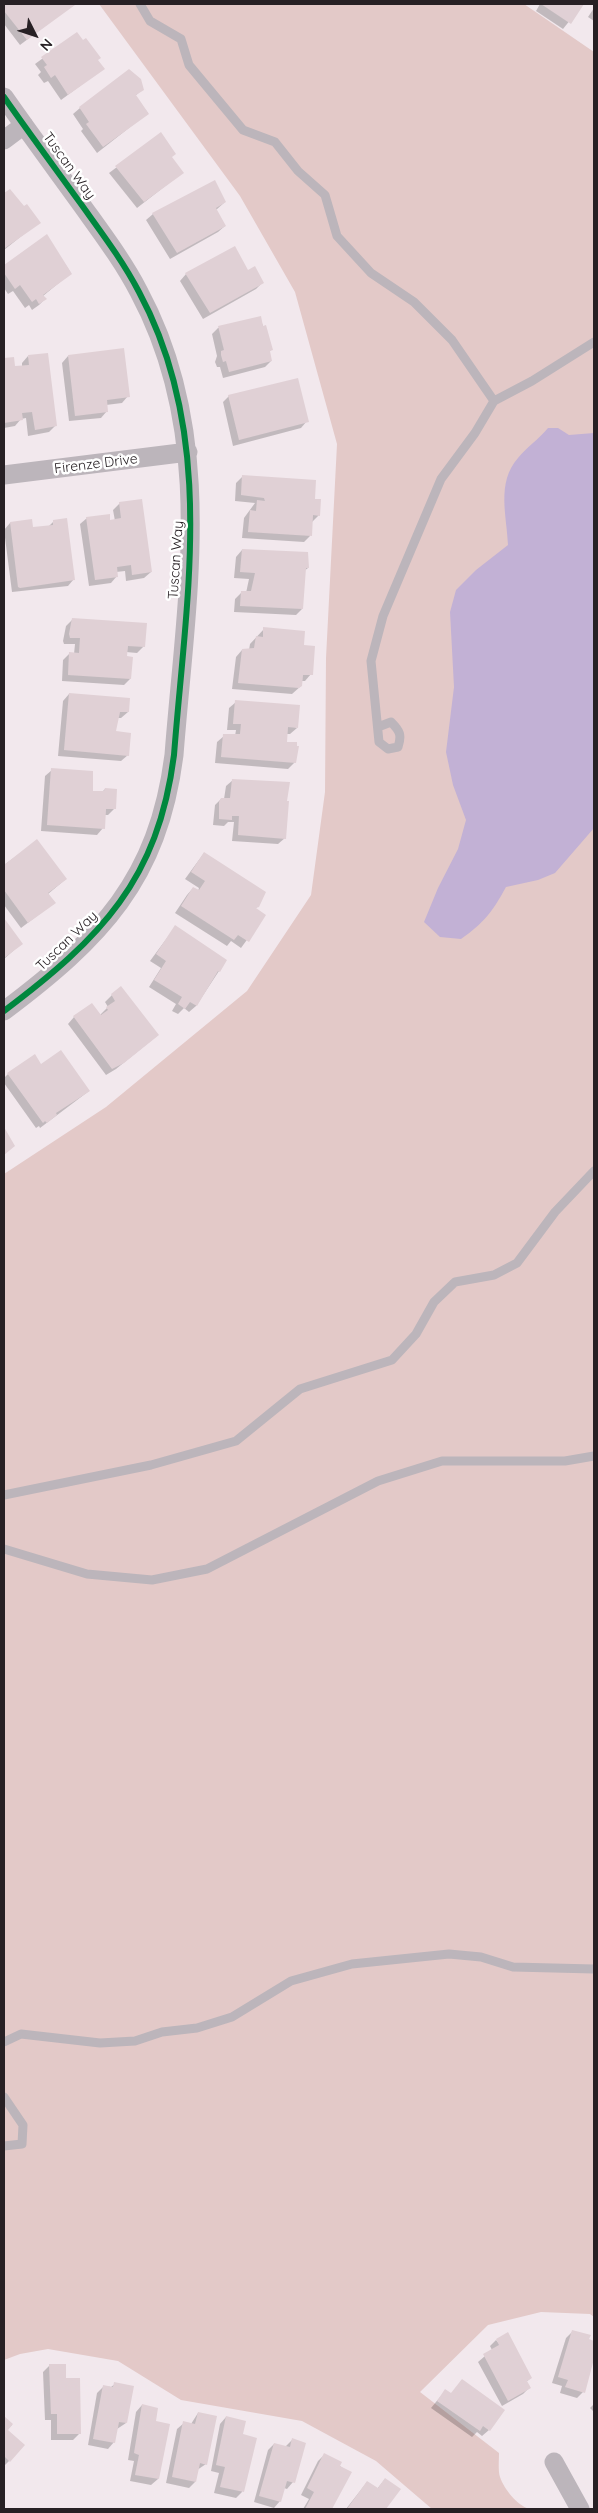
<!DOCTYPE html>
<style>
body{margin:0}
#map{position:relative;width:598px;height:2513px;overflow:hidden;background:#f2e8ed;font-family:Quicksand,sans-serif}
canvas{display:block}
.frame{position:absolute;inset:0;border:5px solid #272024;pointer-events:none}
.north{position:absolute;left:10px;top:10px;width:50px;height:50px;-webkit-text-stroke:4px #fff;paint-order:stroke;rotate:131deg;font-size:14px;font-weight:700;line-height:20px;text-align:center;color:#272024}
.north::after{content:'';display:block;margin:auto;width:18px;height:22px;background:#272024;clip-path:polygon(50% 0,100% 100%,50% 72%,0 100%)}
</style>
<div id="map">
<canvas width="598" height="2513"></canvas>
<div class="frame"></div>
<div class="north">N</div>
</div>
<script>
const context = document.querySelector('canvas').getContext('2d');
context.lineJoin = 'round';
function paint(path, color) { context.fillStyle = color; context.fill(path, 'evenodd'); }
function strokePath(path, color, width, dash) { context.strokeStyle = color; context.lineWidth = width; context.lineCap = dash ? 'butt' : 'round'; context.setLineDash(dash || []); context.stroke(path); }
function drawText(font, color, halo, rows, align = 'center') {
  context.font = font + ' Quicksand,sans-serif'; context.lineWidth = 5; context.setLineDash([]); context.textBaseline = 'middle'; context.strokeStyle = halo; context.fillStyle = color; for (const [text, x, y, turn = 0] of rows) {
    context.save(); context.translate(x, y); context.rotate((+turn || 0) * Math.PI / 180); context.textAlign = isNaN(turn) ? turn : align; if (halo) context.strokeText(text, 0, 0); context.fillText(text, 0, 0); context.restore();
  }
}
paint(new Path2D(`
 M99,4H524L594,52V2317L590,2314L541,2312L488,2325L420,2392L499,2453C499,2460 498,2471 500,2477C504,2489 517,2505 529,2509H432L376,2461L302,2421L181,2400L118,2361L48,2349L20,2354L4,2360V1174L106,1107L247,991L311,895L325,792L326,658L337,444L295,292L240,196Z`), '#e3c9c8');
paint(new Path2D(`
 M548,428H558L569,435L594,433V828L555,873L538,880L506,887C493,911 484,923 461,939L440,937L424,922L438,888L458,849L466,820L453,785L446,752L454,687L450,612L456,590L476,570L508,545C507,516 496,483 518,458C527,447 539,439 548,428Z`), '#c2b1d5');
paint(new Path2D(`
 M4,4H72L73,5L20,45L4,24Z
 M540,4H583L563,29L536,11Z
 M594,8V21L588,17Z
 M77,33L103,69L61,100L48,81L44,83L38,75L41,72L35,64Z
 M142,90L135,96L148,113L97,153L81,131L83,129L73,114L80,108Z
 M161,134L171,157L182,173L137,208L109,173Z
 M214,182L225,202L216,210L225,226L218,232L170,259L146,220L153,214Z
 M9,191L39,222L4,250V195Z
 M47,236L71,273L43,296L45,299L39,305L32,310L29,305L25,308L13,291L8,294L4,288V266Z
 M186,274L262,283L256,289L203,319L180,281Z
 M260,317L271,350L269,352L271,361L265,367L223,378L220,367H217L215,362L217,356L212,334L218,328Z
 M28,356L56,425L49,432L28,436L26,418L21,419L15,426L4,428V359L13,358L14,368L22,367V363Z
 M68,356L128,396L122,403L106,405L107,411L101,418L69,421L62,363Z
 M229,396L307,421L301,428L233,446L223,402Z
 M243,476L313,500L319,515L312,522L310,536L304,542L242,538L244,518L255,503L235,501L236,483Z
 M120,503L151,572L144,578L126,581L125,571L116,572L117,576L111,583L89,586L80,524L87,518L115,521L113,510Z
 M54,521L74,579L68,586L12,592L4,530L10,523L32,529L48,527Z
 M242,550L308,568L304,571L302,609L296,615L234,612L235,599L241,593H246L249,579L234,578L236,557Z
 M72,620L144,646L137,653L126,652L130,679L124,685L62,681L63,660L70,653L74,654L75,644H64L63,641L66,626Z
 M264,629L303,647L311,674L305,681H301V686L292,694L232,689L236,657L242,650H249L250,644Z
 M69,694L128,712L121,718H117L114,733L128,755L121,761L58,756L63,701Z
 M236,702L297,728L290,734H287L286,743L295,762L288,769L215,763L217,742L224,736H235L236,730H227L229,708Z
 M52,770L92,792H102L105,789L114,809L108,815H104L103,828L97,835L41,831L45,776Z
 M233,780L285,802V838L278,844L232,841L234,822H228L224,826L213,825L215,805L221,799H224L226,786Z
 M37,841L66,879L48,894L54,903L21,928L4,905V865Z
 M204,853L258,906L255,909L265,915L241,948L231,941L227,946L175,913L187,895L193,888L198,891L199,888L185,879Z
 M4,920L21,944L4,959Z
 M175,927L219,971L196,1006L189,1012L184,1008L178,1014L172,1011L176,1004L149,987L161,968L150,961Z
 M112,995L158,1035L116,1069L106,1075L68,1024L74,1017L100,1015L108,1007L105,1002Z
 M41,1066L89,1091L40,1128L39,1126L36,1128L4,1083V1078L8,1074Z
 M572,2332L594,2342V2355L583,2392L577,2398L560,2393L562,2386L552,2383L566,2338Z
 M496,2340L531,2378L526,2382L529,2388L523,2394L502,2406L478,2362L492,2350L490,2346Z
 M50,2365L65,2379L79,2434L73,2440H51V2420H45L43,2372Z
 M115,2384L126,2423L117,2429L114,2442L108,2449L88,2445L97,2393L104,2386L111,2387Z
 M445,2391L489,2430L482,2436L477,2432L472,2437L431,2408Z
 M594,2404V2412L590,2408Z
 M142,2405L155,2422L158,2479L151,2485L130,2481L134,2461L128,2460L136,2412Z
 M198,2413L206,2464L197,2470L195,2482L189,2488L166,2483L177,2429L184,2423L191,2424Z
 M226,2417L241,2435L255,2439L242,2492L236,2498L214,2493L219,2473L211,2471L220,2424Z
 M4,2418L12,2425L7,2430L9,2461L4,2466Z
 M292,2440L293,2482L287,2489L284,2488L280,2501L274,2508L254,2502L268,2450L274,2444L285,2447Z
 M324,2455L350,2473L331,2509H303L309,2499L301,2495L318,2461Z
 M385,2479L399,2489L384,2509H346L367,2482L377,2489Z`), '#0003');
paint(new Path2D(`
 M4,4H74L75,5L27,40L4,11Z
 M541,4H584L571,24Z
 M77,32L83,40L86,38L101,58L98,60L105,69L68,95L55,75L51,78L44,67L47,65L41,57Z
 M129,69L141,79L144,90L136,95L149,114L103,147L86,124L89,122L79,107Z
 M161,132L176,154L172,157L184,173L144,202L115,166Z
 M215,180L226,202L216,208L226,226L177,253L152,213Z
 M10,189L24,206L27,204L41,223L5,248L4,193Z
 M47,234L72,274L43,295L47,299L39,304L36,299L32,302L20,285L15,289L4,273V265Z
 M235,246L248,270L255,266L264,283L210,313L185,273Z
 M261,316L263,326L266,325L273,350L270,351L272,361L229,372L226,361L223,362L221,355V351L224,350L218,326Z
 M124,348L130,397L107,400L108,412L75,416L68,355Z
 M48,353L57,426L35,430L32,412L22,413L23,420L4,423V358L14,357L15,366L29,365L28,355Z
 M298,378L309,422L239,440L228,395Z
 M242,475L316,480L315,499H321L320,516L313,515L312,536L248,532L250,510L256,511L257,500L265,501L264,498L241,495Z
 M142,499L152,572L132,575L131,565L117,567L118,577L95,580L86,517L110,514V520L121,518L119,502Z
 M67,518L75,580L20,588L18,587L10,522L32,519L33,527L53,525V520Z
 M242,549L308,552L309,568H306L303,609L240,606L241,591H251L255,573L240,572Z
 M72,618L147,623L145,647L128,646L127,656L133,657L131,679L68,675L69,652L79,653L80,638H70L69,634Z
 M263,627L305,631L304,645L315,646L313,675H303L302,686L299,688L238,683L242,649L254,648L256,636L263,637Z
 M69,693L130,698L129,712H120L116,731L131,733L129,756L64,750Z
 M235,700L300,705L298,728L288,727L287,742H297V746H299L296,763L221,757L223,734H245H240L241,724H233Z
 M51,768L93,771V791H104L105,788L117,789L116,809H106L105,829L47,825Z
 M232,779L290,782L287,801H289L286,839L238,835L239,816H232V820L219,819V802L221,798H230Z
 M37,839L67,879L48,893L56,903L28,923L4,890V865Z
 M204,852L266,892L259,907L256,908L266,915L249,942L238,935L234,940L181,906L193,887L199,890L205,881L191,872Z
 M4,918L23,944L4,958Z
 M175,925L227,960L220,972L218,971L197,1006L190,1002L185,1009L178,1004L182,997L154,980L166,961L156,954Z
 M121,986L159,1035L124,1063L112,1069L73,1016L92,1003L101,1015L108,1010L106,1007L115,1001L111,994Z
 M61,1050L90,1091L56,1113L57,1115L47,1123L45,1121L43,1123L7,1073L35,1054L41,1064Z
 M4,1127L15,1146L4,1155Z
 M572,2330L591,2335L589,2339L594,2341V2359L585,2393L565,2387L568,2380L558,2377Z
 M508,2332L532,2378L527,2381L531,2388L508,2401L483,2354L499,2345L496,2339Z
 M49,2364H66V2378H80L81,2434H57V2414H51Z
 M462,2379L505,2410L490,2431L483,2426L480,2431L437,2401L445,2389L451,2393Z
 M114,2382L134,2386L127,2423L119,2422L115,2443L93,2439L103,2385L113,2387Z
 M142,2404L158,2408L156,2421L170,2424L159,2479L135,2475L139,2455L134,2453Z
 M198,2412L217,2416L207,2465L200,2463L196,2482L172,2477L183,2421L195,2424Z
 M4,2416L13,2424L8,2430L25,2445L10,2462L4,2456Z
 M226,2416L246,2421L243,2434L257,2438L244,2492L220,2487L225,2467L216,2465Z
 M292,2438L306,2443L295,2483L287,2481L281,2502L259,2496L274,2443L290,2447Z
 M324,2453L342,2462L340,2466L352,2472L332,2509H305L314,2492L307,2488Z
 M385,2478L401,2489L386,2509H347L367,2481L378,2488Z`), '#e0d0d5');
strokePath(new Path2D(`
 M140,4L150,21L181,39L189,65L243,130L275,142L298,171L325,195L337,236L371,273L414,302L452,340L494,401L532,381L594,342
 M378,727L391,722C400,731 402,735 398,747L388,749L379,742L371,661L383,616L441,479L475,433L494,401
 M4,1495L151,1465L236,1441L300,1389L392,1360L416,1334L434,1302L455,1282L494,1275L517,1263L555,1212L594,1171
 M4,1549L87,1574L152,1580L207,1569L378,1481L442,1461H565L594,1456
 M4,2042L21,2034L100,2043L135,2041L162,2032L197,2028L232,2017L291,1981L352,1964L449,1954L481,1957L513,1967L594,1969
 M4,2097L23,2125L22,2144L4,2146`), '#bcb5bb', 9);
strokePath(new Path2D(`
 M4,97C29,133 55,168 81,204C101,232 123,261 139,292C217,437 186,598 174,755C158,880 101,938 4,1011
 M4,140L24,125
 M4,475L188,452
 M554,2462L580,2509`), '#bcb5bb', 19);
strokePath(new Path2D(`
 M4,97C29,133 55,168 81,204C101,232 123,261 139,292C217,437 186,598 174,755C158,880 101,938 4,1011`), '#00873e', 6);
drawText('14px', '#272024', '#fff', [
 ["Tuscan Way",69,166,54],
 ["Firenze Drive",96,464,-7],
 ["Tuscan Way",176,560,-86],
 ["Tuscan Way",67,941,-44]
]);
</script>
